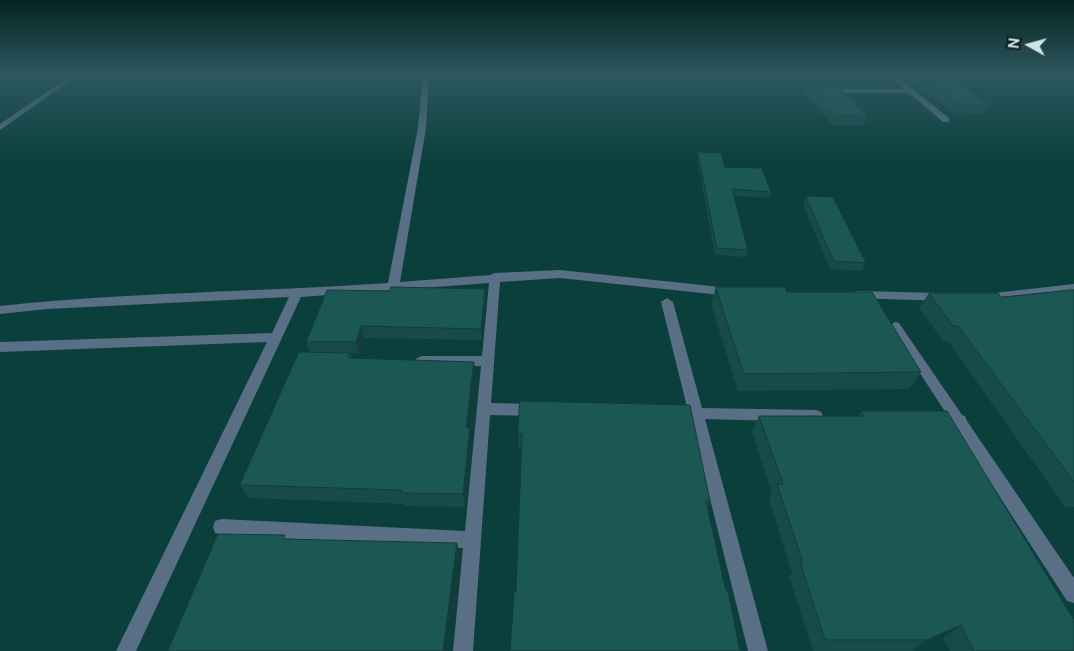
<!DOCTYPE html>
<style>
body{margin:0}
#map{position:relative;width:1074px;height:651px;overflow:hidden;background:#0a3f3b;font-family:"Public Sans",sans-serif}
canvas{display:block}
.north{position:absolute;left:1004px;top:20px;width:50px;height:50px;-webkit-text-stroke:4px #0d2220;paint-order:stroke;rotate:277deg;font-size:14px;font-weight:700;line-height:20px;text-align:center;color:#cde6e3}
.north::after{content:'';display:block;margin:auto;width:18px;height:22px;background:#cde6e3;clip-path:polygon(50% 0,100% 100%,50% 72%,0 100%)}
</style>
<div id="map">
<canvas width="1074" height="651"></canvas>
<div class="north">N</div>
</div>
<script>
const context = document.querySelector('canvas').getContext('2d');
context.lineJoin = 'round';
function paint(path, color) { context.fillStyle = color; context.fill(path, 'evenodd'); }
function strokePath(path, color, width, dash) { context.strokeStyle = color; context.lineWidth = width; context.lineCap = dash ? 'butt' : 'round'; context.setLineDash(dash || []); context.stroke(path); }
paint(new Path2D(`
 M73,74H80L0,130V124Z
 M423,74H429L426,128L400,282L490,275L495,273L560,270L730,288L736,292L730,296L560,278L500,282L491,403L536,404L541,406L543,410L541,414L536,416L490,415L473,651H453L463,548L221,535L215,533L213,527L215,521L221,519L465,531L481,366H422L417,364L415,361L417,358L422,356H482L489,283L301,297L136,651H116L267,342L0,352V342L272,333L289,297L47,309L0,314V306C129,292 259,292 388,283L418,128Z
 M887,74H894L949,118V122H943L909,93H832L828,91L832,89H904Z
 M956,74H964L965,75L962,77Z
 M1017,74H1025L1027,76L1024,78Z
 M1074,284V292L985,302L979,298L985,294Z
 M858,291L943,293L949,297L943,301L854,298L852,295L854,292Z
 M667,298L673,302L702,408L816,410L821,412L823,416L821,420L816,422L705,419L768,651H748L690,419L671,417L669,413L671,409L687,407L661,302Z
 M895,322L899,323L962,415L965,416L967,421L1074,578V603L1067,601L954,426L931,423L929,419L931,415L946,413L889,326Z`), '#586f86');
paint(new Path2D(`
 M905,74H958L957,77H952L988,105L983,114L955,115Z
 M966,74H1017L1016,75L966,76Z
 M806,82L867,116L864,126H834L803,92Z
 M698,152L771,192L769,198L734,196L748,250L746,257L715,255L697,158Z
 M806,196L866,263L862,271L830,269L803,205Z
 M716,287L787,292L921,372L909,389L738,391L711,304Z
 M1074,290V507H1065L948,341H943L919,308L929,293L1001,297Z
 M390,291L485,300L482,340L364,338L359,353H350L352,358L476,377L469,428L472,442L465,507L405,506L404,504L249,498L240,485L310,352L306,342Z
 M520,401L710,501L708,507L516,592L522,451H519L518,434Z
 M861,411L1074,620L1073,623L1074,651H950L943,638L913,651H813L789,576L792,573L769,500L772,494L752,432L759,416H858Z`), '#174b47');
paint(new Path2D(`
 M485,289V300L482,340L481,329Z
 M361,326L364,338L359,353L356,342Z
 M474,362L476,377L468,442L466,428Z
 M470,428L472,442L465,507L463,494Z
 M457,543L460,558L449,651H443Z
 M961,625L943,638L912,651L927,640Z`), '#133d3a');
const building = new Path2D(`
 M920,74H948L988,105H960Z
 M806,82H829L838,86L867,116H838Z
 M698,152L721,153L725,167L762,168L771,192L732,189L748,250L717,248Z
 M806,196L833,197L866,263L834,261Z
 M391,287L485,289L481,329L361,326L356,342H306L327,290L390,291Z
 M716,287H785L787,292H872L921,372L744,374Z
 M1074,290V482L958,326H953L929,293H998L1001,297Z
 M299,352L350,353L348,358L474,362L466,428H470L463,494L401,493V490L240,485Z
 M520,401L690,405L710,501H706L726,591H728L740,651H510L514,592H516L522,434H518Z
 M861,411H947L1074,620V622H1073L1074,624V651H974L961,625L927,640H825L800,562H803L777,484H783L759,416H864Z
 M218,534L285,535L283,539L457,543L443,651H168Z`);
paint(building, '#1b5753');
strokePath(building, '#133d3a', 1);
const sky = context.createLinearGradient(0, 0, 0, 165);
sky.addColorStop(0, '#062320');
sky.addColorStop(0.45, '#2d5860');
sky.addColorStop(1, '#2d586000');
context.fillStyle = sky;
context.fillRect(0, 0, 1074, 165);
</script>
